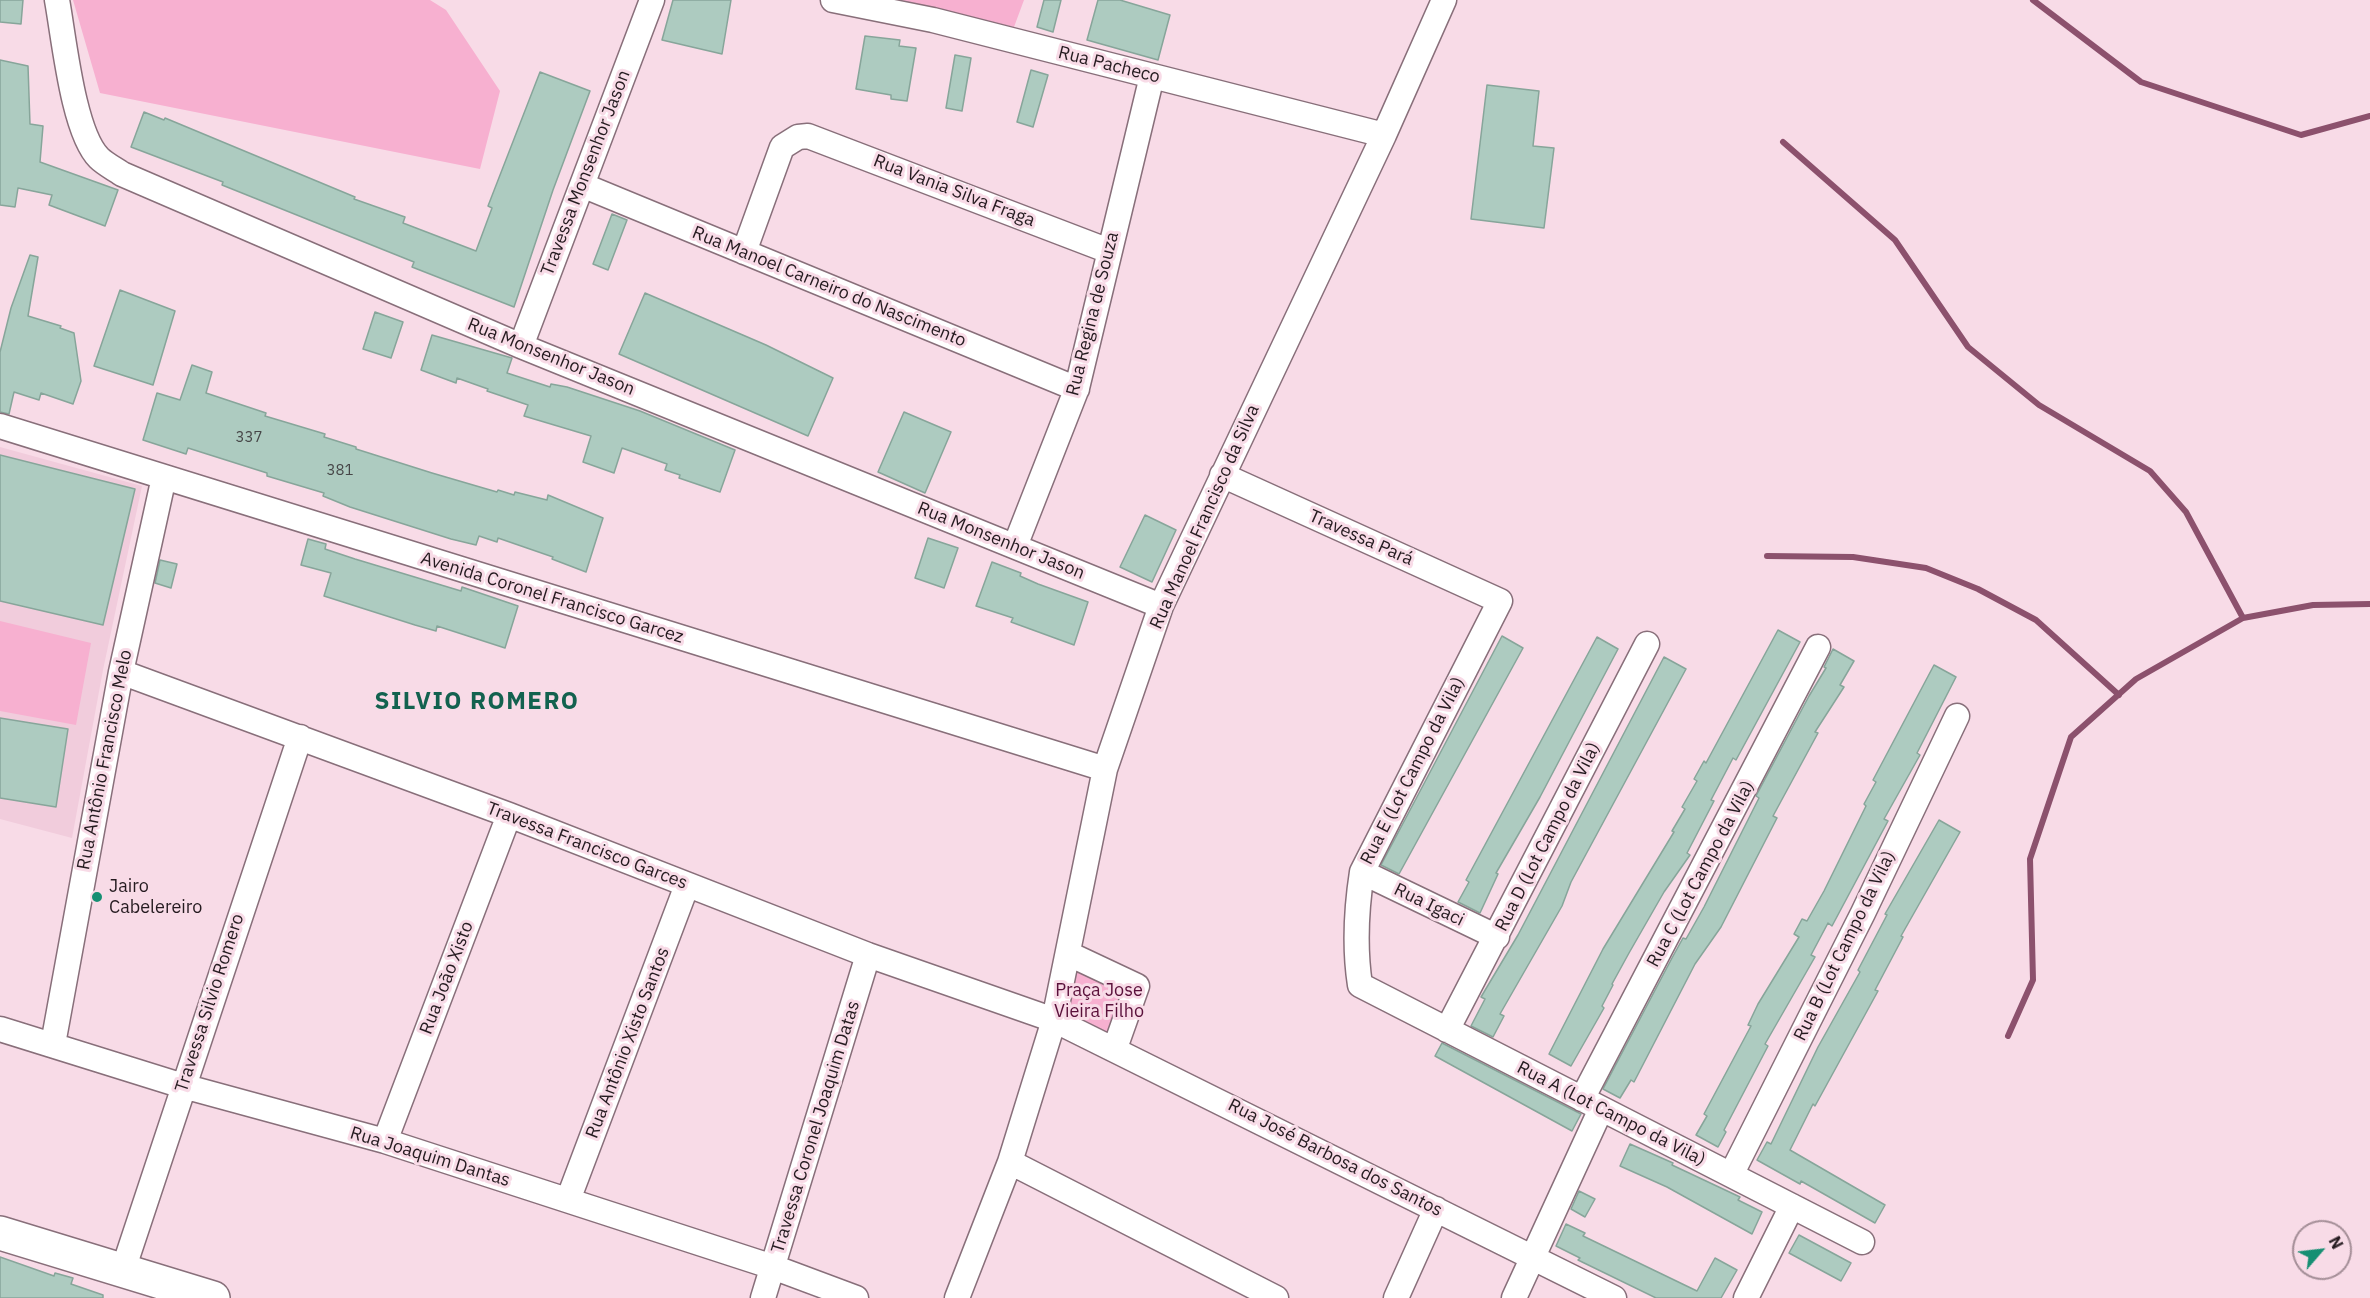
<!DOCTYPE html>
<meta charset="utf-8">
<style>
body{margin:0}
#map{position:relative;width:2370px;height:1298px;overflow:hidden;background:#f8dbe7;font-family:"IBM Plex Sans",sans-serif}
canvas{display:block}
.north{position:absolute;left:2292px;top:1220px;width:60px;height:60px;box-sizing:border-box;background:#f8dbe7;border:2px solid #a48e97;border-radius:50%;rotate:62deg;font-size:16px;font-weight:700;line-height:24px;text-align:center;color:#251b20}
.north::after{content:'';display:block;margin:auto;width:21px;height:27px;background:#168f73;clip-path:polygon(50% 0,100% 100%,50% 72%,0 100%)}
</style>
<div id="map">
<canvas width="2370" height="1298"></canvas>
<div class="north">N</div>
</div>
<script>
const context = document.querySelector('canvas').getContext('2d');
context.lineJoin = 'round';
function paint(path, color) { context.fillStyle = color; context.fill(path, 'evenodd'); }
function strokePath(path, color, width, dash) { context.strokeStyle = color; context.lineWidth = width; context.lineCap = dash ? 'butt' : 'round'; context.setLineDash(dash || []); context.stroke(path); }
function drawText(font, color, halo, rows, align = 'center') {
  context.font = font + ' "IBM Plex Sans",sans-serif'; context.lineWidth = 6; context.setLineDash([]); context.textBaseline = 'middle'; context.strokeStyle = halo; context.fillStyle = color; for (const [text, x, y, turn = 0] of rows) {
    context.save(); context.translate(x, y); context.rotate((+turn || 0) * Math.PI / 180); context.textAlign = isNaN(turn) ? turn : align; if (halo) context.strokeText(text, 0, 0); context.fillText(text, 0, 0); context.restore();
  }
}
paint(new Path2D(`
 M0,447L142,486L103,670L72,838L0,819Z`), '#f1ccdc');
paint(new Path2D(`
 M73,0H430L446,10L500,91L480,169L100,93Z
 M900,0H1024L1014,27Z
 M0,621L91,643L76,725L0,711Z
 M1079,963L1130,989L1114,1037L1065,1012Z`), '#f7b0d0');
strokePath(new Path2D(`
 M2033,0L2141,82L2301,135L2370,116
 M1783,142L1895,240L1968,347L2039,405L2150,471L2186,512L2243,618
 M1767,556L1853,557L1926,568L1978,589L2036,620L2119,695
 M2008,1036L2033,980L2030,859L2071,737L2136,679L2243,618L2313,605L2370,604`), '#8c516d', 6);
const building = new Path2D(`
 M0,0H23L21,24L0,22Z
 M673,0H731L722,54L662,40Z
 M1044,0H1061L1053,32L1037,27Z
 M1098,0H1120L1170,15L1158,60L1087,40Z
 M865,36L900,40L899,46L916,48L907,101L891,99V95L856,89Z
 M955,55L971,58L962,111L946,108Z
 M0,60L28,66L30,124L43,126L40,162L118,190L105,226L49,205L52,195L18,188L15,207L0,205Z
 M1031,70L1048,75L1033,127L1017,122Z
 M540,72L590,91L553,190L514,307L412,267L414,262L222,185L223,182L131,147L144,112L164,120L165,118L355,197L354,199L405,217L403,223L476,251L492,208L488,206Z
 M1487,85L1539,91L1533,146L1554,148L1544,228L1471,219Z
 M612,214L627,220L608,270L593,264Z
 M30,255L38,257L28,316L61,326L60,328L74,333L81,381L73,404L41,393L39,400L14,392L9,414L0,412V352L11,308Z
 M120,290L175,311L153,385L94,366Z
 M645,293L766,345L833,378L808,436L619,354Z
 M375,312L403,322L391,358L363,349Z
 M432,335L512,358L507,373L550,387L551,384L567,387L640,411L735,450L720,492L679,478L680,475L665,470L667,464L622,448L614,473L583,462L591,436L524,416L528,405L487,391L488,389L457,378L456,383L421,370Z
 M192,365L212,372L206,393L266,413L265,416L325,434L324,437L356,447V449L432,473L497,492L498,490L514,495L515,492L547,500L548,495L603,518L586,572L552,559L553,557L498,538L497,542L479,536L476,545L451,539L350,507L323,496L324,493L267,476V473L188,448L186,454L143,440L157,393L180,400Z
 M904,412L951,432L925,493L878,472Z
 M0,455L135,489L103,625L0,601Z
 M1145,515L1176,530L1152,582L1120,567Z
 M928,538L958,548L944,588L915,578Z
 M308,539L326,544L325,549L355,559L461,591L462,587L518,606L505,648L437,626L436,631L415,625L324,596L331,573L301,565Z
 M160,560L177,564L171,588L155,583Z
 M992,562L1021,573L1020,576L1038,584L1088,602L1074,645L1011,622L1013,618L976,606Z
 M1778,630L1800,642L1736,760L1733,758L1711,800L1714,801L1687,853L1690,855L1664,892L1629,953L1612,984L1613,985L1602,1006L1604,1008L1571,1066L1549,1054L1603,949L1674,832L1672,831L1685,809L1682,807L1697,781L1694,779L1704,761L1706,763Z
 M1502,636L1523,648L1399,874L1381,865Z
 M1597,637L1618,649L1540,797L1496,873L1498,874L1480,913L1458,902L1469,882L1466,880Z
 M1833,649L1854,661L1840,685L1844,687L1815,732L1818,733L1773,816L1777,818L1721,927L1695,964L1634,1082L1631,1080L1620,1098L1603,1089L1672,958L1683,938L1686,939L1704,907L1759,798L1756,796L1809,696L1826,668L1824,667Z
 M1664,657L1686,669L1571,882L1562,906L1500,1014L1504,1016L1493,1037L1471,1026L1485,999L1481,997L1518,935Z
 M1934,665L1956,677L1917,753L1920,755L1884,819L1888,821L1832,926L1828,923L1811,955L1815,957L1765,1044L1768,1046L1724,1130L1726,1132L1718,1147L1696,1135L1707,1116L1704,1114L1751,1026L1748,1025L1758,1004L1799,937L1794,934L1802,919L1807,921L1824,891L1866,806L1864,804L1876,782L1873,780Z
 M0,718L68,729L56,807L0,798Z
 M1939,820L1960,832L1901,936L1903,937L1875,990L1878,991L1815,1106L1813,1104L1790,1150L1885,1205L1875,1223L1801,1181L1800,1184L1757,1160L1767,1142L1771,1144L1818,1047L1860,972L1858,970L1887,915L1885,914Z
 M1442,1043L1581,1114L1572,1131L1435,1056Z
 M1630,1144L1673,1163L1672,1165L1740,1197L1738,1200L1762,1212L1752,1234L1667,1187L1620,1166Z
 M1579,1191L1595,1199L1585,1217L1571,1209Z
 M1566,1224L1585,1233L1583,1236L1697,1291L1715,1258L1737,1270L1721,1298H1656L1578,1260L1580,1258L1556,1246Z
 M1799,1235L1851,1263L1841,1281L1789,1253Z
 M0,1257L54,1276L55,1273L73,1278L71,1284L103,1295V1298H0Z`);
paint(building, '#adcbc0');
strokePath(building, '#87a59a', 1.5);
const street = new Path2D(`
 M57,0C64,38 73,132 99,158C105,164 115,169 122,174L521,346L1161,606
 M833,0L933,20L1384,135
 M582,185L1077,389
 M744,252L782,147L798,137L808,136L1109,251
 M521,346L652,0
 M0,426L1105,769
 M1222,475L1500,601L1362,872C1356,911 1354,946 1360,985L1862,1242
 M1015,546L1077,388L1152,76
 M121,672L509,815L868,955L1054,1020L1614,1298
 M1362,872L1497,937
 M1069,954L1137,986L1115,1048
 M0,1029L183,1086L385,1141L773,1267L856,1298
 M1447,1030L1647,644
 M53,1044L121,672L164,477
 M1582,1099L1818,647
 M385,1141L509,815
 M1010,1162L1276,1298
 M1731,1175L1863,913L1957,716
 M568,1200L687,885
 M123,1270L300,737
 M763,1298L868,955
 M957,1298L1010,1162L1054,1020L1105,769L1161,606L1384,135L1444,0
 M1396,1298L1436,1209
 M1514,1298L1601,1109
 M1746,1298L1792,1206`);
const secondary = new Path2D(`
 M0,1233L213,1298`);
strokePath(street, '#886f7a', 27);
strokePath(secondary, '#886f7a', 36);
strokePath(street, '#fff', 24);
strokePath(secondary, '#fff', 33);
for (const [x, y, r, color] of [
 [97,897,6,"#168f73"]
]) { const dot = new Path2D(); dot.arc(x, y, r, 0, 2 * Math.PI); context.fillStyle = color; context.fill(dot); strokePath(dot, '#f8dbe7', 2); }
drawText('15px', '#474748', null, [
 ["337",249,438],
 ["381",340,471]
]);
drawText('18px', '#251b20', '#f8dbe7', [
 ["Rua Pacheco",1109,65,14],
 ["Travessa Monsenhor Jason",586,173,-69],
 ["Rua Vania Silva Fraga",954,191,21],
 ["Rua Manoel Carneiro do Nascimento",829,287,22],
 ["Rua Regina de Souza",1093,314,-76],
 ["Rua Monsenhor Jason",551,357,22],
 ["Rua Manoel Francisco da Silva",1205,517,-66],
 ["Travessa Pará",1361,538,24],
 ["Rua Monsenhor Jason",1001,541,22],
 ["Avenida Coronel Francisco Garcez",552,598,17],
 ["Rua Antônio Francisco Melo",105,760,-79],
 ["Rua E (Lot Campo da Vila)",1413,771,-63],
 ["Rua D (Lot Campo da Vila)",1548,837,-63],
 ["Travessa Francisco Garces",587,846,21],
 ["Rua C (Lot Campo da Vila)",1701,874,-62],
 ["Rua Igaci",1429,905,26],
 ["Rua B (Lot Campo da Vila)",1845,946,-64],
 ["Rua João Xisto",447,978,-69],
 ["Travessa Silvio Romero",210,1003,-72],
 ["Rua Antônio Xisto Santos",628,1043,-69],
 ["Rua A (Lot Campo da Vila)",1611,1114,27],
 ["Travessa Coronel Joaquim Datas",816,1127,-73],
 ["Rua Joaquim Dantas",430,1157,17],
 ["Rua José Barbosa dos Santos",1335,1158,27]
]);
drawText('18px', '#251b20', '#f8dbe7', [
 ["Jairo",109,887],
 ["Cabelereiro",109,908]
], 'left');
drawText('18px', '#5a113b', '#f8dbe7', [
 ["Praça Jose",1099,991],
 ["Vieira Filho",1099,1012]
]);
context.letterSpacing = '1.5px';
drawText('bold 24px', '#13624f', '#f8dbe7', [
 ["SILVIO ROMERO",477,702]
]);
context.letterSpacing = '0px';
</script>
